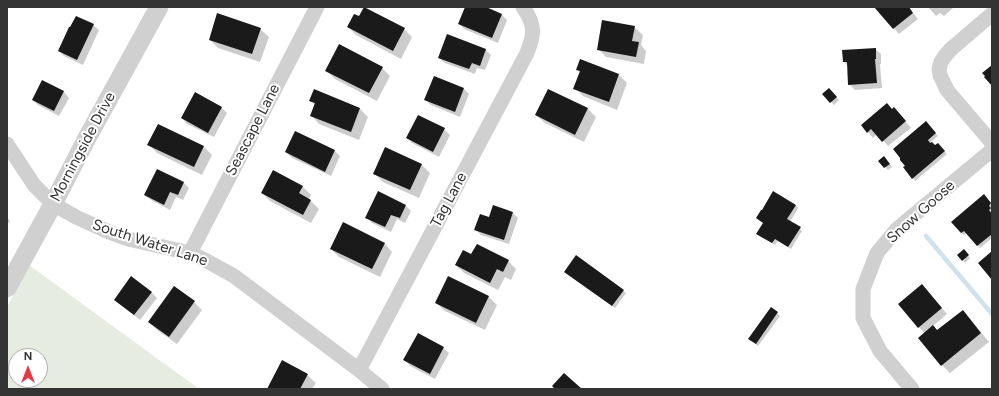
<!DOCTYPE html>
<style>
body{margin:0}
#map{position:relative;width:999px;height:396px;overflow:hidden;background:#fff;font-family:Figtree,sans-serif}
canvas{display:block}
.frame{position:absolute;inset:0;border:8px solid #333;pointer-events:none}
.north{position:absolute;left:8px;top:348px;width:40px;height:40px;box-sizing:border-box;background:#fff;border:1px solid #adadad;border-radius:50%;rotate:0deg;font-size:11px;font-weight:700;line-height:16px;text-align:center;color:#333}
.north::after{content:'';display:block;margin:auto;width:14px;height:18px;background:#e63946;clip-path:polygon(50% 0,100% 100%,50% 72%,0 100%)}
</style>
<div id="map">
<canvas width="999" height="396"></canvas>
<div class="frame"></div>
<div class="north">N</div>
</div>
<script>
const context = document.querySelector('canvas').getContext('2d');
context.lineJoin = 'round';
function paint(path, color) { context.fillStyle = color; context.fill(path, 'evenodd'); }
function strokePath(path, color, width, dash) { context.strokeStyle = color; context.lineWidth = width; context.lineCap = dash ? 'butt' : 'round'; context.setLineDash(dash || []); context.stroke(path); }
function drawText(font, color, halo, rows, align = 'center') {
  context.font = font + ' Figtree,sans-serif'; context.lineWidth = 4; context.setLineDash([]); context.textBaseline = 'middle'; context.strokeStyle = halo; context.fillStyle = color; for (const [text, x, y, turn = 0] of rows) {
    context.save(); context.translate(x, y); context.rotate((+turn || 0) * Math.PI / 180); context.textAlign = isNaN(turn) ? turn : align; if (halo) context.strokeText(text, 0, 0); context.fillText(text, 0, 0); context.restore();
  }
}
paint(new Path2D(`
 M29,265L199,389H7V307ZM16,356H40V380H16Z`), '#e6ecdf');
paint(new Path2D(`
 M466,7H484L502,15L507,20L498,43L464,29L459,23Z
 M876,7H908L918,19L899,34Z
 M928,7H954L944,16L940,13L936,16Z
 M93,25L99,30L83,65L64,56L59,51Z
 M348,27L404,29L412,37L401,59L356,35Z
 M634,27L643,35L641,45L646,51L644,64L606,57L598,49Z
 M260,29L269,37L260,62L218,48L210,40Z
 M485,49L491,55L485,70L477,68L475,74L445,63L439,58Z
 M875,49L881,54V64H880L882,88L855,90L849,84L848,66L844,62Z
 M581,60L619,75L627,83L617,110L583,96L575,88L581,73L577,69Z
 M382,68L390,76L377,101L335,79L327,71Z
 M435,77L464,89L469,94L460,117L431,105L426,100Z
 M43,81L64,92L69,98L59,116L38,105L33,100Z
 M829,90L839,100L834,105L824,94Z
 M314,91L360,109L368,117L359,140L319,124L311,115L315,105L310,101Z
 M221,107L227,113L214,137L187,124L182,118Z
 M588,109L596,117L584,142L545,123L536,115Z
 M892,110L899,114L911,128L888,146L877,134L873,138L862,125Z
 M158,125L204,147L212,155L202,175L157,153L149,145Z
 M928,125L938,136L931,142L935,146L940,147L947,154L915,181L913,178L906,166Z
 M444,129L450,135L439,157L412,143L407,138Z
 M295,132L335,151L340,156L331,176L292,158L286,152Z
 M386,148L422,165L430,173L419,198L383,182L374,173Z
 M886,160L892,167L888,170L879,161Z
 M157,170L184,183L189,188L183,200L176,197L170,210L151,200L145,195Z
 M273,171L303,187L311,195L309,199L319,209L311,223L270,201L262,193Z
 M773,192L796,206L798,208L790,222L802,231L791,249L778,241L775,245L760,236Z
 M986,198L992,205V207L991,209L992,210V238L980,248L967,233L964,235L961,232Z
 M406,206L411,211L405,223L397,219L391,232L372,223L367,217Z
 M513,213L518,218L509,244L481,235L476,230Z
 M7,216L10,222L7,223Z
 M384,243L392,252L380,277L339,257L331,249Z
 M963,250L970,258L965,263L963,260Z
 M472,255L508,261L516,269L511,280L505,277L498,290L464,273L456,265Z
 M576,257L626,293L615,308L568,274Z
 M449,277L489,297L497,305L485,330L445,311L436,303Z
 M927,291L947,314L933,326L938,331L963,312L971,320L989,342L950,373L942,365L925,334L899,304Z
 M151,292L157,298L140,320L121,305L115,300Z
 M194,302L202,310L177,344L157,330L149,322Z
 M771,308L780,316L758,346L752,341Z
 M443,348L449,353L435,379L410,366L405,360Z
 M307,375L316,383L312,389H268Z`), '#0003');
strokePath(new Path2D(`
 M926,236L992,314`), '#cfe2ee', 4.5);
paint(new Path2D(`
 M364,7L405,28L393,51L347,27L354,14L359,16Z
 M465,7H486L502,14L492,38L458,24Z
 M874,7H909L913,13L893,29Z
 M217,13L261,28L252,54L209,40Z
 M76,16L94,24L77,60L58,51L69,27H70Z
 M602,20L635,26L632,41L639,42L636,57L597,50Z
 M447,34L486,49L480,66L472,63L469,69L438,58Z
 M339,44L383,67L369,93L325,71Z
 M876,48V59H875L877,83L848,85L847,62H843L842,50Z
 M580,59L619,74L609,102L573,89L580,71L576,70Z
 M992,65V86L984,77L985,76L982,73Z
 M434,76L464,88L455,112L424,100Z
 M42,80L64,91L54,111L32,100Z
 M829,88L837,97L830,103L822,94Z
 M314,89L360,108L351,132L310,116L315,103L309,101Z
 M548,89L588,108L575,135L535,115Z
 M195,92L222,107L208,133L181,118Z
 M887,103L892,109L894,107L906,121L882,142L871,129L867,133L861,125Z
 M418,115L445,128L433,152L406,138Z
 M926,121L936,133L928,140L930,143L932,142L935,145L938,143L945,151L912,179L903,167L905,166L900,160V158L893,149Z
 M158,124L204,146L194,167L147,145Z
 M295,131L335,150L325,172L285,152Z
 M385,147L422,164L410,190L373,174Z
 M884,156L890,164L884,168L878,161Z
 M157,169L184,182L178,195L170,192L164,205L144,195Z
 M273,170L303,186L299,193L311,200L303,215L261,193Z
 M378,191L406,205L400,218L391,215L385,227L365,218Z
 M773,191L796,205L787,219L801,227L788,247L775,239L772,243L756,234L763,223L756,218L761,210H762Z
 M984,194L991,203L989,206L991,208L989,210L992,214V234L977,246L964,231L961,233L951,222Z
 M493,205L513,212L504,240L474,230L480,214L489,217Z
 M343,222L385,243L372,269L330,249Z
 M477,244L509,260L503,272L497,269L490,283L455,265L463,250L471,254Z
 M964,249L969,255L962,261L957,255Z
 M992,251V280L978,263Z
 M576,255L624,290L612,306L564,272Z
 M131,276L152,292L134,315L114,300Z
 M448,276L489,296L476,323L435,303Z
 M922,284L942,308L918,328L898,304Z
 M174,286L195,301L169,337L148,322Z
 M771,307L778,312L756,344L748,339Z
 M963,310L981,333L941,366L918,338L933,325L937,330Z
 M418,333L444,347L430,374L403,360Z
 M282,360L308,374L300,389H267Z
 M564,373L582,389H555L552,386Z`), '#1a1a1a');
strokePath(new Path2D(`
 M992,14L951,49L945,56L941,62L939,69L940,75L947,90L992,143
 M7,144L34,185L53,204L76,217L109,232L128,239L190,253L205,260L234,276L359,370L382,389
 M190,253L317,7
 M359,370L527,53C535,33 535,25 523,7
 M912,389L880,351L863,318V289L877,253L897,229L992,150`), '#d0d0d0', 15);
strokePath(new Path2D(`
 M7,288L53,204L87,138L159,7`), '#d0d0d0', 19);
drawText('15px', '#333', '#fff', [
 ["Seascape Lane",253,130,-63],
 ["Morningside Drive",83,147,-62],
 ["Tag Lane",449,200,-62],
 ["Snow Goose",921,212,-42],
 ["South Water Lane",150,243,18]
]);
</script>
